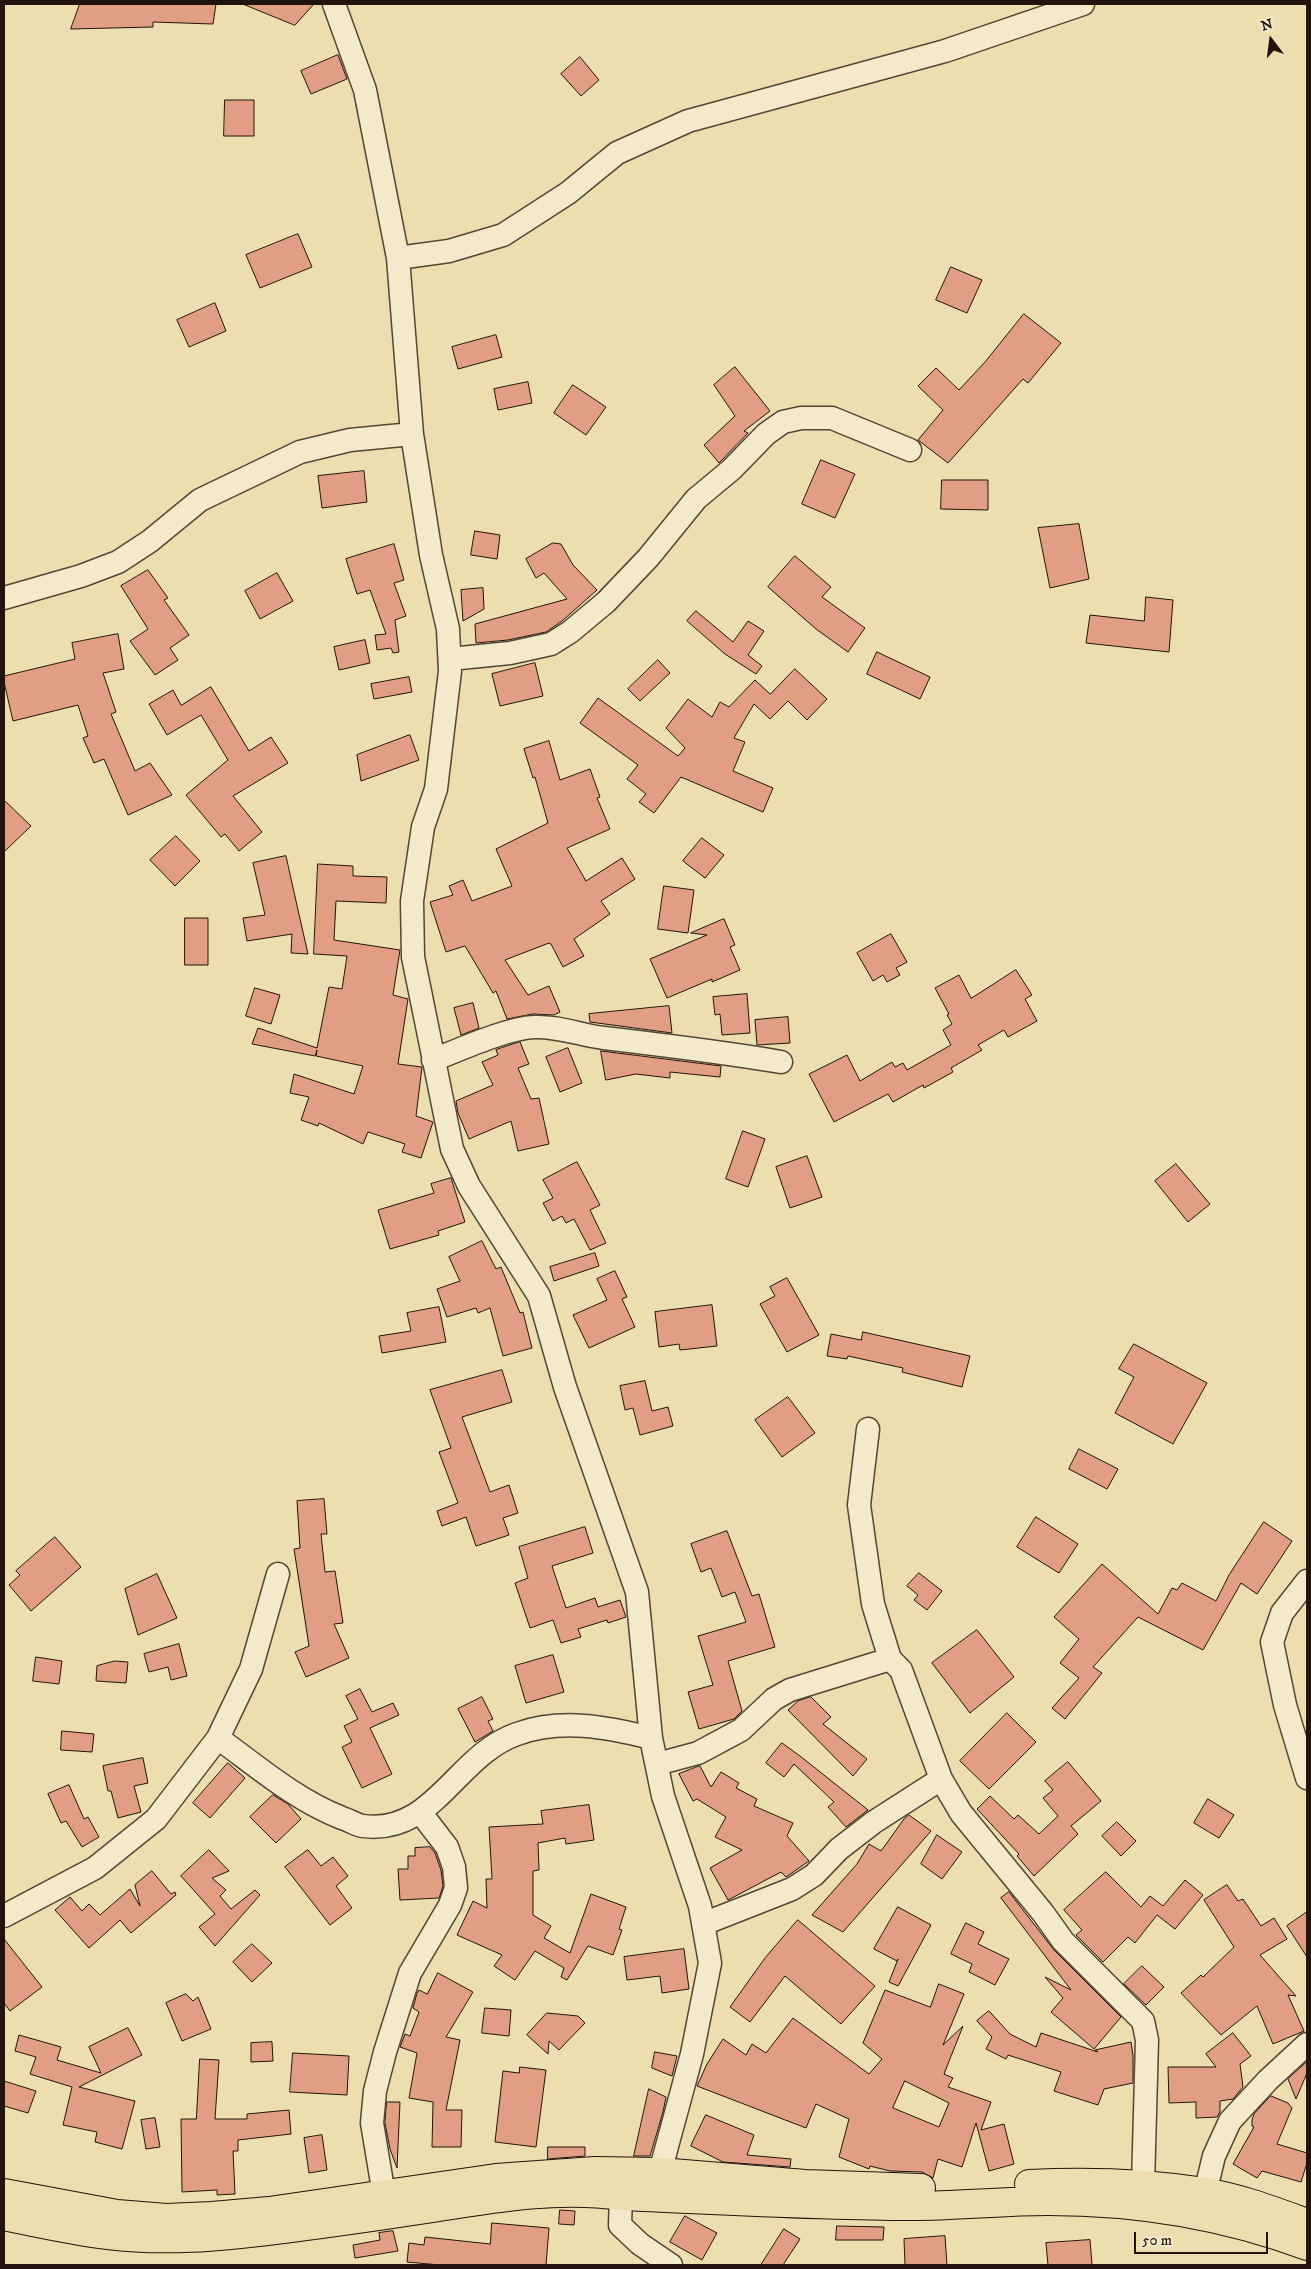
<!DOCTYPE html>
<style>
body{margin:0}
#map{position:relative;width:1311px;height:2269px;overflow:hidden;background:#ecdeae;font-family:"IM FELL DW Pica",serif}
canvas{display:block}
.frame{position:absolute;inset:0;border:5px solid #20140d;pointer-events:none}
.north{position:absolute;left:1246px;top:15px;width:50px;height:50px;-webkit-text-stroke:4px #f3eaca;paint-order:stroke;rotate:345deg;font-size:14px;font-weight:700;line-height:20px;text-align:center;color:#20140d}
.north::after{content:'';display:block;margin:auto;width:18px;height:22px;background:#20140d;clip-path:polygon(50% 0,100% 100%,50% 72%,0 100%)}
.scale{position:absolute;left:1134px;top:2232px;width:134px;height:22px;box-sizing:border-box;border:2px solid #20140d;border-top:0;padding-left:6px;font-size:15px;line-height:18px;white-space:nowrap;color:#20140d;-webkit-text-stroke:4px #f3eaca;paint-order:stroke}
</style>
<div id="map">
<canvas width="1311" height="2269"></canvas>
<div class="frame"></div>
<div class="north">N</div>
<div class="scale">50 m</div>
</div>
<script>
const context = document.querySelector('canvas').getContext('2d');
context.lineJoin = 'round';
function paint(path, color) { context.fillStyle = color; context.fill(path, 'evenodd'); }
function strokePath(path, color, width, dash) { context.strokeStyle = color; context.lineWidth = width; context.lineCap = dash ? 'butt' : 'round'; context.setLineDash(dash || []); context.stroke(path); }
const building = new Path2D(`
 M80,4H216L213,24L153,22V27L71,29Z
 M243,4H314L295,25Z
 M338,55L347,79L311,94L301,71Z
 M580,57L599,80L581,96L561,74Z
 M225,100H254V136H224Z
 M298,234L312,267L260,288L246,255Z
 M951,267L982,280L967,313L936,300Z
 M215,303L226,331L189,347L177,320Z
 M1024,314L1061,343L1028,383L1023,379L948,463L918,440L943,410L918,386L936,368L959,390L985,362Z
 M496,335L502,357L458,369L452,347Z
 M735,367L770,411L744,431L748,433L719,463L704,445L735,416L714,385Z
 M528,382L532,403L498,410L494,389Z
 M573,385L606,407L586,435L554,413Z
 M821,460L855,474L835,518L802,504Z
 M364,471L367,502L322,508L318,476Z
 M942,480H988V510L941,509Z
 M1079,524L1089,579L1050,588L1038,528Z
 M475,531L500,535L497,559L471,555Z
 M553,543L561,544L573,565L597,590L562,621L546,632L508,640L476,643L475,624L567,599L544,573L536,578L526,559Z
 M394,544L404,580L394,583L406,616L395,620L399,652L393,653L391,648L377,650L375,635L386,634L370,590L357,594L346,559Z
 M795,556L831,587L822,597L865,628L848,652L816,629L768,587Z
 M148,570L168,598L164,600L189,635L170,648L178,660L155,675L130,641L148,629L121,586Z
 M277,573L293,601L260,619L245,591Z
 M483,588L484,609L463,621L461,590Z
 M1146,597L1173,600L1169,652L1086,643L1090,615L1144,621Z
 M696,611L733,642L748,621L764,631L748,655L762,666L756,674L725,654L687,621Z
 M118,634L124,669L103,673L116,712L111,714L135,771L150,763L172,795L128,815L104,759L94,763L83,738L88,736L78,705L13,721L4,682V676L75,659L72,643Z
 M365,640L370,663L339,670L334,647Z
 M877,652L930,677L920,699L867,674Z
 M658,660L670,673L640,701L628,689Z
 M535,663L543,696L500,706L492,674Z
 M795,669L827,699L807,720L788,701L770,719L754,704L734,738L745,742L733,771L773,788L763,812L681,777L654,813L639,802L646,794L627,779L638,765L580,723L598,698L678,756L685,748L666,728L688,699L712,717L720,702L729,707L755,680L770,694Z
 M409,677L412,692L374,699L371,684Z
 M211,687L249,751L271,737L288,763L233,796L262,832L239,851L225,834L221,837L186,795L228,760L201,715L167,735L149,704L173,690L181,705Z
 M410,735L419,760L361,781L357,755Z
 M549,741L560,780L590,769L600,797L597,798L610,829L567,848L586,881L622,858L635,879L601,901L610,914L574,939L584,956L563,967L551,944L549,943L505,960L528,995L549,986L560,1012L554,1015L533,1014L507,1019L496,991L493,993L465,946L446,952L430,902L453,895L449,886L463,880L472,901L512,886L496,849L548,823L535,777L533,778L524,749Z
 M4,800L31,826L4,852Z
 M176,836L200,861L175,886L150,860Z
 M702,838L724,855L705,878L683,861Z
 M286,856L298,910L308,954L291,953L292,934L247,941L243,918L265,915L253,863Z
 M318,864L353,866V876L387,877L386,903L336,901L334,940L400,950L393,995L408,999L398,1064L422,1067L416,1116L433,1122L421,1158L402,1152L405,1144L368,1132L363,1144L319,1123L318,1126L301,1120L309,1097L290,1093L294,1074L354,1094L363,1066L316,1056L317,1050L315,1056L252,1044L258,1028L317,1048L329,987L342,989L347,956L314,954Z
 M664,886L694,890L688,933L658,929Z
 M185,918H208V965H185Z
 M724,919L735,945L730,947L740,970L712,982V979L667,998L650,959L707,935L691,933Z
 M891,934L907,962L896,968L900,975L887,982L883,975L873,981L857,953Z
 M1016,970L1032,995L1025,999L1037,1021L1008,1037L1004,1030L978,1045L982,1050L951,1068L953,1072L924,1088L923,1085L893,1102L888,1094L834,1122L809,1074L847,1055L860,1081L892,1062L895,1067L903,1063L907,1070L951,1045L943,1030L952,1024L947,1015L949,1014L935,988L959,975L971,998Z
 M255,988L280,995L271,1024L246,1016Z
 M747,994L750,1033L722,1035L720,1014L715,1015L713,997Z
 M473,1003L479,1028L461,1035L454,1008Z
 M669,1006L672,1033L590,1022L589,1014Z
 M788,1017L790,1043L757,1045L755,1020Z
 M520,1042L529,1064L518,1068L531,1099L539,1098L549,1144L518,1151L511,1121L469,1139L458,1113L456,1101L493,1085L482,1062L498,1055L496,1050Z
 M568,1048L582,1083L560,1092L546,1057Z
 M601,1051L721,1066L720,1077L670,1072V1078L636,1074L606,1080Z
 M743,1131L765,1139L748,1187L726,1179Z
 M807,1156L822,1197L790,1208L776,1167Z
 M577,1162L600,1205L590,1210L606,1243L590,1250L574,1219L566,1223L562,1216L553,1221L543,1203L553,1198L543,1180Z
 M1176,1164L1210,1204L1188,1222L1155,1181Z
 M451,1178L465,1222L438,1231L439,1235L390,1249L378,1210L434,1193L431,1184Z
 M482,1241L496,1269L501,1267L520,1313L523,1312L532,1348L503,1356L490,1308L478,1313L476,1308L447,1317L437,1289L460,1281L449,1257Z
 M595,1253L599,1266L554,1281L550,1267Z
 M615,1271L627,1297L622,1299L635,1327L589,1348L573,1315L607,1300L597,1279Z
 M787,1278L819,1335L787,1352L760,1304L775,1296L770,1287Z
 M712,1305L717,1346L680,1350L679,1344L659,1347L655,1312Z
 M439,1307L446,1342L382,1353L379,1336L411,1331L407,1313Z
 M863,1332L970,1356L962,1387L902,1372L903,1368L848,1356L847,1359L827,1356L831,1334L861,1340Z
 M1134,1344L1207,1383L1173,1444L1115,1413L1134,1377L1119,1369Z
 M502,1370L512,1402L462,1417L490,1492L509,1485L518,1513L503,1518L509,1535L476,1546L466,1517L442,1526L437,1511L458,1503L439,1452L451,1448L430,1390Z
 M645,1381L652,1411L668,1407L673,1426L640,1435L633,1408L625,1410L620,1386Z
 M788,1397L815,1433L782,1457L755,1420Z
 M1079,1449L1118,1469L1107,1489L1069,1469Z
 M324,1499L327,1534H321L325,1572L335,1571L343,1623L334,1624L349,1658L306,1677L295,1652L309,1646L294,1549L300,1548L297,1501Z
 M1036,1517L1078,1544L1059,1573L1017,1547Z
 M1264,1522L1292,1541L1257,1594L1241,1583L1203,1650L1138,1617L1093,1667L1102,1673L1065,1719L1052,1708L1079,1678L1060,1663L1079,1639L1054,1617L1102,1564L1158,1614L1172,1588L1177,1590L1182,1583L1216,1601L1229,1575Z
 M585,1527L593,1553L552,1566L566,1608L595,1598L598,1607L620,1600L626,1617L608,1623L607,1620L578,1629L581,1637L561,1643L553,1620L530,1628L515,1583L528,1578L519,1547Z
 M727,1531L752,1596L759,1594L775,1647L728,1661L742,1711L734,1719L699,1729L688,1692L713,1685L698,1636L746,1622L735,1592L722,1597L711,1568L701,1572L691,1544Z
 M55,1537L81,1567L31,1611L9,1585L20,1575L16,1571Z
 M919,1573L942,1591L927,1610L914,1600L918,1595L907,1586Z
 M157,1574L177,1618L138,1635L125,1589Z
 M977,1630L1014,1677L970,1713L932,1663Z
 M179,1644L187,1676L171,1680L168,1667L149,1672L144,1654Z
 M553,1655L564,1692L526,1703L515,1666Z
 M36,1657L62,1661L59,1684L33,1681Z
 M115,1661L128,1662L126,1683L96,1681L97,1666Z
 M360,1689L372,1712L393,1703L399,1715L370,1728L392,1774L362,1788L342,1747L352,1742L344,1726L358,1719L346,1696Z
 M482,1697L493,1719L488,1721L493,1731L475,1742L458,1709Z
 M811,1697L831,1717L823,1724L867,1759L853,1776L788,1710L798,1701Z
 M1007,1713L1036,1742L989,1789L960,1761Z
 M62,1731L94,1734L92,1752L61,1750Z
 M782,1743L800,1756L868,1810L846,1827L828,1807L834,1802L794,1764L784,1777L766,1763Z
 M143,1758L148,1783L134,1786L141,1812L118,1818L111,1791H108L103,1766Z
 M1068,1762L1101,1801L1071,1826L1078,1834L1034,1876L1017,1856L1019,1854L977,1809L990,1796L1014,1819L1018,1815L1039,1834L1058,1816L1043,1798L1053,1790L1045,1781Z
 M228,1763L245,1778L210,1818L193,1803Z
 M700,1766L711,1787L721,1772L739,1783L736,1788L757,1799L754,1806L793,1823L787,1836L809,1861L786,1877L781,1872L728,1900L710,1868L742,1850L715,1837L726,1817L697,1799L693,1801L679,1774Z
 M69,1785L84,1819L88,1817L99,1837L82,1847L66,1821L61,1823L48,1794Z
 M273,1795L288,1804L301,1819L276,1843L250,1817Z
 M1208,1799L1234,1815L1219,1838L1194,1823Z
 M589,1805L594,1840L566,1844L565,1838L538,1843L539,1870L533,1871V1915L551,1926L544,1938L570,1953L591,1894L626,1907L619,1929L622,1930L613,1955L588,1946L567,1980L561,1977L564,1968L535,1951L515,1980L494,1966L502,1955L457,1935L473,1901L487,1908L486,1879H492L489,1827L543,1824L541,1811Z
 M909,1815L931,1831L843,1932L812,1915L857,1864L869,1844L881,1851L904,1819Z
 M1117,1822L1136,1841L1121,1856L1102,1836Z
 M937,1835L962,1852L942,1879L921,1864Z
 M430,1847L435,1853L441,1870L443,1886L439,1898L400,1900L398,1869H408V1856H415V1848Z
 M209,1850L229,1871L212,1878L226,1890L220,1896L231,1909L255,1890L260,1895L215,1946L199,1927L215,1914L181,1876Z
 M308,1850L321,1866L333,1857L348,1876L336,1886L352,1908L330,1925L285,1867Z
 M152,1871L171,1894L175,1892L176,1895L131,1933L120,1920L89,1948L55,1910L70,1897L82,1911L89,1904L100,1915L130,1889L140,1906L135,1885Z
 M1106,1872L1141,1907L1150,1896L1163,1906L1185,1880L1203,1895L1175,1929L1157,1915L1135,1943L1128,1937L1103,1962L1076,1935L1082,1930L1064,1910Z
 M1227,1885L1238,1901L1243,1899L1261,1926L1274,1918L1287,1939L1260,1955L1296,1996L1288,1995L1304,2031L1273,2044L1257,2006L1221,2035L1181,1993L1201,1975L1203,1977L1234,1947L1204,1900Z
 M1009,1892L1054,1950L1121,2017L1094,2049L1051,2012L1063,1998L1045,1977L1071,1990L1001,1898Z
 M898,1907L931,1925L898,1986L889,1982L898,1959L897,1961L874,1949Z
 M1307,1912V1957L1287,1926Z
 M798,1920L875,1986L841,2024L785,1976L750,2022L730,2007L765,1958Z
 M966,1923L984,1932L978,1944L1009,1959L995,1985L969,1972L972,1964L951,1954Z
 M4,1939L42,1987L10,2011L4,2003Z
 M252,1944L272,1963L252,1982L233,1962Z
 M684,1949L689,1989L662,1993L660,1976L627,1980L624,1957Z
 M1142,1966L1164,1987L1146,2005L1124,1984Z
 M438,1973L473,1992L446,2037L460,2040L446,2110H462L461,2147H432L433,2102L409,2098L417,2053L400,2047L405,2034L410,2036L419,2012L413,2008L417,1993L419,1990L427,1994Z
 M939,1984L964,1994L943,2045L963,2026L944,2074L953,2078L948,2087L991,2102L981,2130L1004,2124L1014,2164L989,2171L976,2123L962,2167L938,2159L933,2178L922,2172L890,2171L870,2166L869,2169L839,2157L849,2119L816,2104L806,2128L697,2086L707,2064L723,2039L746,2055L752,2044L766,2053L793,2018L869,2074L882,2059L863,2043L885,1990L930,2007ZM905,2081L949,2103L939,2127L893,2108Z
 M186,1994L193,2001L198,1997L211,2029L182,2041L166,2003Z
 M485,2008L511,2010L509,2036L482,2033Z
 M989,2011L1010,2034L1036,2047L1041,2033L1098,2052L1095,2050L1131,2042L1133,2055V2083L1104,2089L1098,2105L1054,2091L1061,2072L1008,2055L1006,2059L986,2049L992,2037L977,2021Z
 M547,2013L578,2016L585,2023L559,2050L549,2041L548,2054L527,2035Z
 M128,2028L142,2055L79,2087L135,2101L122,2149L95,2142L97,2132L63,2125L72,2087L30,2074L36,2057L15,2051L19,2035L61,2047L57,2060L101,2073L89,2047Z
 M1233,2033L1251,2056L1240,2064L1243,2087L1233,2099L1220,2101V2112L1217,2117L1196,2118V2102L1169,2103L1168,2067H1216L1206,2054Z
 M272,2042L273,2061L251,2062V2043Z
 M655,2052L677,2056L672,2076L652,2068Z
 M293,2053L349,2056L347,2095L290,2092Z
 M200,2059L219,2060L215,2119H247V2114L289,2110L291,2134L238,2140V2151H233L235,2194L217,2195V2190L182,2192L181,2119H196Z
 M1307,2062V2073L1296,2099L1288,2079Z
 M520,2067L546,2070L536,2147L495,2142L503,2071L519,2073Z
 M4,2081L36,2091L28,2113L4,2106Z
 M649,2089L666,2097L663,2112L650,2156H634Z
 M1271,2096L1288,2103L1292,2108L1277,2144L1307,2153V2163L1301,2182L1262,2171L1257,2178L1233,2164L1254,2127L1252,2126V2120L1254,2114Z
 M387,2102H400L397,2168L390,2149L385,2123Z
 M706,2115L754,2135L747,2155L791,2159L790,2167L723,2162L691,2146Z
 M155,2118L160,2147L146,2149L141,2120Z
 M322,2135L327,2170L309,2173L304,2138Z
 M548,2147H585V2156L548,2159Z
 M560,2210L575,2211L574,2225L559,2224Z
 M685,2216L717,2233L702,2260L670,2242Z
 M492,2223L549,2228L546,2265H440L407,2262L409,2243L424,2245L425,2237L490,2244Z
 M837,2226L884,2227L883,2240H836Z
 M784,2229L800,2239L783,2265H761Z
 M393,2231L398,2251L355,2258L353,2245L380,2240L379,2233Z
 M945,2236L947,2265H905L904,2239Z
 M1090,2240L1092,2265H1048L1046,2243Z`);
paint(building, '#e29e82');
strokePath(building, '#20140d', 1);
const minor = new Path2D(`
 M334,4L365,90L398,258L449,251L503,235L568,193L617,153L688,121L945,51L1083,4
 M398,258L412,434L431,555L448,629L450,671L436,789L423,827L412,901L413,957L452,1149L469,1186L539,1296L565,1387L637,1592L651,1738L663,1796L700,1906L710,1963L692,2054L660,2172
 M4,598L81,576L118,562L150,541L200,500L300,452L350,440L412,434
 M450,659L510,653L551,644L570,632L606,602L648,558L696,499L732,469L766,434L783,422L801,418H832L910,450
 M433,1060C459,1050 507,1028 534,1027C559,1026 580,1035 604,1038C664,1045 722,1052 781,1062
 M868,1429L859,1505L873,1604L890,1659
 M1307,1581L1282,1613L1272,1642L1285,1705L1307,1778
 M218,1738C258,1767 296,1800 342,1818C349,1820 356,1825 363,1826C434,1835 456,1755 517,1734C561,1718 607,1727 651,1738
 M657,1764L698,1753L741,1730L774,1699L790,1690L890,1659L901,1670L941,1779L961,1813L1043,1913L1063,1941L1143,2021L1147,2040L1143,2185
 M4,1916L95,1868L156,1819L218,1738L251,1669L278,1574
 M703,1924L792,1889L814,1875L839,1849L874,1822L941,1779
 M1205,2193L1214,2156L1230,2121L1268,2080L1307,2044
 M384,2195L372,2123L375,2091L385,2052L410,1973L450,1905L456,1888L454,1867L447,1847L420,1812
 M621,2196L620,2225L640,2244L671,2265`);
const major = new Path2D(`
 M1029,2184C1088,2181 1146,2183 1205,2192C1240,2198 1274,2211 1307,2223
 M4,2193L117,2214L166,2218L212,2216L269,2211L496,2178L595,2171L660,2172L805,2184L921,2188
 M4,2216C38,2223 73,2231 108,2235C163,2242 220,2237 275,2230C327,2224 380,2216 433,2208C495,2198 558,2187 621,2196C718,2200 815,2206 912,2206C957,2206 1003,2201 1048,2201C1137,2201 1224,2215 1307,2246`);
strokePath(minor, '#534635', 25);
strokePath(major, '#20140d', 30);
strokePath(minor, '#f3eaca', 22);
strokePath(major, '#ecdeae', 28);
</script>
